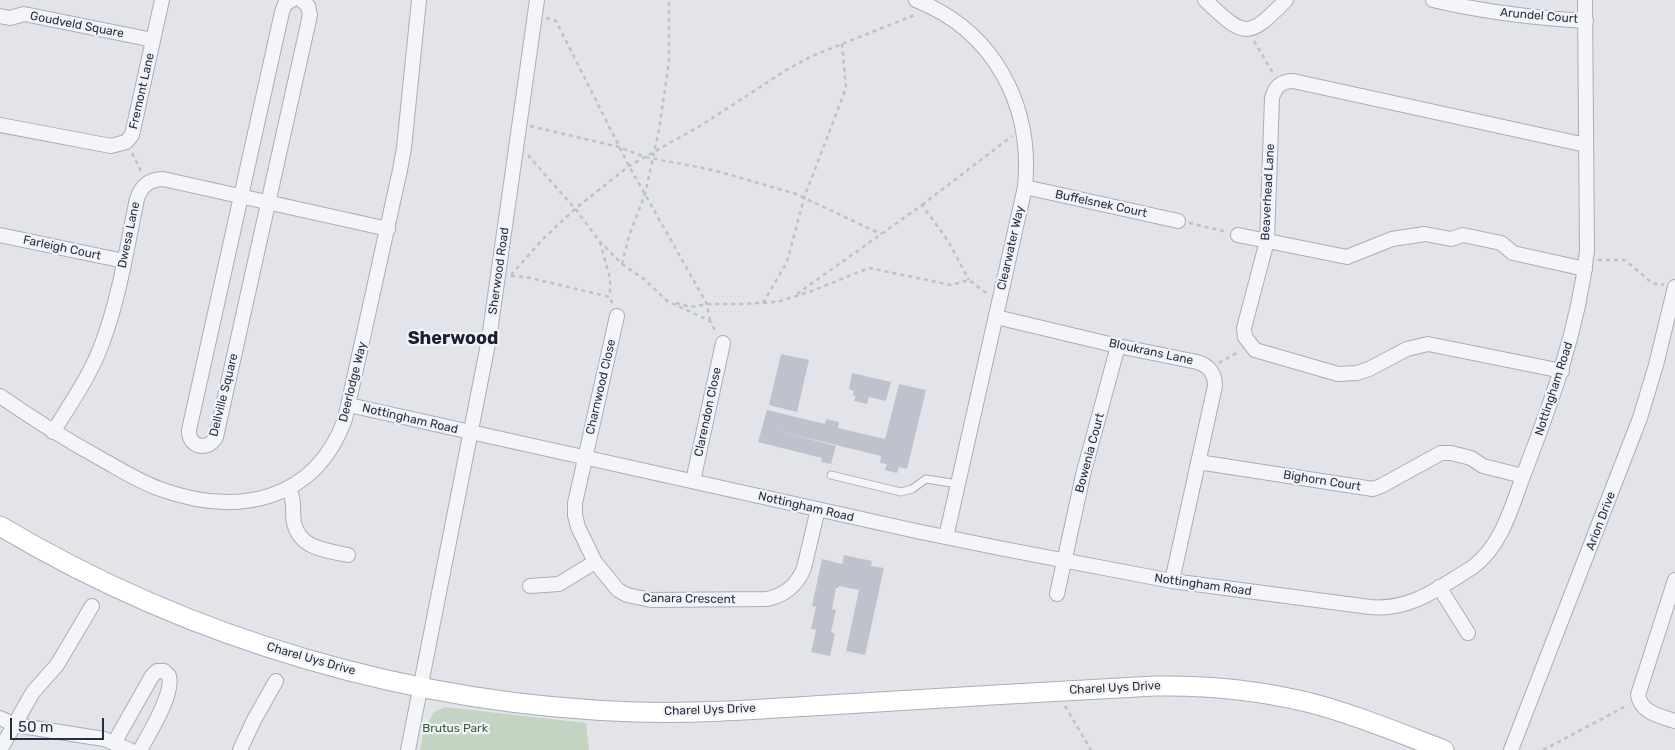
<!DOCTYPE html>
<style>
body{margin:0}
#map{position:relative;width:1675px;height:750px;overflow:hidden;background:#e2e4ea;font-family:Rubik,sans-serif}
canvas{display:block}
.scale{position:absolute;left:10px;top:718px;width:94px;height:22px;box-sizing:border-box;border:2px solid #2a2e42;border-top:0;padding-left:6px;font-size:15px;line-height:18px;white-space:nowrap;color:#2a2e42;-webkit-text-stroke:4px #f1f3f8;paint-order:stroke}
</style>
<div id="map">
<canvas width="1675" height="750"></canvas>
<div class="scale">50 m</div>
</div>
<script>
const context = document.querySelector('canvas').getContext('2d');
context.lineJoin = 'round';
function paint(path, color) { context.fillStyle = color; context.fill(path, 'evenodd'); }
function strokePath(path, color, width, dash) { context.strokeStyle = color; context.lineWidth = width; context.lineCap = dash ? 'butt' : 'round'; context.setLineDash(dash || []); context.stroke(path); }
function drawText(font, color, halo, rows, align = 'center') {
  context.font = font + ' Rubik,sans-serif'; context.lineWidth = 4.5; context.setLineDash([]); context.textBaseline = 'middle'; context.strokeStyle = halo; context.fillStyle = color; for (const [text, x, y, turn = 0] of rows) {
    context.save(); context.translate(x, y); context.rotate((+turn || 0) * Math.PI / 180); context.textAlign = isNaN(turn) ? turn : align; if (halo) context.strokeText(text, 0, 0); context.fillText(text, 0, 0); context.restore();
  }
}
paint(new Path2D(`
 M445,707L586,723L589,750H420L425,724H427L434,712Z`), '#c4d4c3');
paint(new Path2D(`
 M781,354L809,360L797,412L769,405Z
 M852,373L891,382L886,401L869,397L867,404L854,401L856,396H853L854,391L849,389Z
 M899,384L926,390L907,469L899,467L897,473L885,470L887,464L880,463L881,456L770,429L836,446L831,464L821,462L822,458L758,442L767,410L825,424L826,419L839,422L838,428L885,439Z
 M844,555L872,561L871,566L884,568L865,655L846,651L859,590L839,586L838,588H836L832,609L836,610L831,632L835,634L830,656L811,652L816,630L811,629L816,607L812,606L822,559L842,564Z`), '#bfc2cd');
const lane = new Path2D(`
 M831,475L901,492L912,489L926,479L958,484`);
const street = new Path2D(`
 M292,0L285,4L282,12L189,430C188,447 208,452 216,437L310,15L308,6L301,0
 M916,0C994,31 1033,105 1025,187L946,537
 M1205,0C1245,38 1248,39 1286,0
 M1433,0C1483,12 1534,18 1586,21
 M0,16L10,18L24,14L153,40
 M0,125L111,146L126,142L132,135L162,0
 M1025,187L1178,221
 M0,235L124,261
 M1238,235L1347,257L1392,239L1425,234L1451,239L1463,235L1501,243L1513,253L1585,269
 M617,316L575,503V515L578,527L595,562L618,590L627,595L651,600L767,599C786,595 797,585 804,568L818,509
 M996,317L1118,346L1197,362C1209,365 1215,374 1215,386L1172,581
 M1562,371L1428,344L1407,349L1369,369L1357,373L1338,374L1255,350L1245,337L1244,328L1267,241L1272,98C1275,87 1281,81 1293,81L1586,145
 M0,396C33,419 67,440 103,460C121,470 140,482 160,489C237,517 315,502 345,419L400,170L404,148L419,0
 M349,405L916,531L999,548L1172,581L1370,607C1411,611 1440,587 1473,567C1503,544 1512,505 1525,471C1553,398 1578,329 1587,251L1585,0
 M53,432C71,403 92,373 103,341C120,295 127,246 137,199C141,186 150,179 163,179L388,229
 M1198,462L1373,489L1381,486L1441,453H1451L1471,458L1483,466L1523,476
 M693,481L723,343
 M289,489C295,500 292,511 294,523C300,549 326,550 348,555
 M1675,580L1638,695C1641,713 1660,716 1675,721
 M530,586L559,584L595,562
 M1439,587L1468,633
 M1057,594L1084,471L1118,346
 M0,718L15,725L104,739L130,750
 M114,743L152,676L157,671H164L169,676C174,694 149,734 140,750
 M0,750L33,692L57,665L92,606
 M240,750L254,720L276,681
 M408,750L489,339L537,0
 M1511,750L1640,418L1656,365L1675,287`);
const secondary = new Path2D(`
 M0,526C191,640 414,705 636,712C706,714 775,708 845,704C948,698 1052,691 1155,686C1207,685 1257,690 1307,702C1354,714 1399,733 1444,750`);
strokePath(lane, '#abadb8', 9);
strokePath(street, '#abadb8', 16);
strokePath(secondary, '#abadb8', 21);
strokePath(new Path2D(`
 M546,18L556,21L629,166L707,304L710,321
 M1254,41L1274,75
 M530,126L619,147L645,157L713,170L796,194L881,234
 M132,153L142,173
 M528,155L577,211L600,242L622,264L644,279L667,301L710,321L716,332
 M922,205L1012,136
 M1189,223L1228,232
 M600,242L610,278V297
 M1598,260H1625L1652,283L1664,285
 M622,264L629,236L645,194L659,130L669,61V0
 M511,275L543,239L575,209L629,166L700,126L788,69L812,56L917,14
 M511,276L526,277L610,297L613,305
 M797,294L922,205L948,241L969,280
 M676,303L691,307L707,304H742L777,302L809,292L869,268L951,285L969,280L989,295
 M763,303L787,262L804,198L846,88L842,44
 M1219,363L1240,351
 M1065,706L1091,750
 M1543,750L1628,705`), '#bfc1c9', 2.5, [4, 4]);
strokePath(lane, '#f4f5f8', 7);
strokePath(street, '#f4f5f8', 14);
strokePath(secondary, '#fff', 19);
drawText('12px', '#2a2e42', '#f1f3f8', [
 ["Arundel Court",1539,16,5],
 ["Goudveld Square",77,25,11],
 ["Fremont Lane",142,91,-77],
 ["Beaverhead Lane",1268,192,-87],
 ["Buffelsnek Court",1101,204,12],
 ["Dwesa Lane",129,235,-78],
 ["Farleigh Court",62,248,12],
 ["Clearwater Way",1011,248,-77],
 ["Sherwood Road",499,271,-82],
 ["Bloukrans Lane",1151,352,12],
 ["Deerlodge Way",353,382,-76],
 ["Charnwood Close",601,387,-77],
 ["Nottingham Road",1554,389,-72],
 ["Dellville Square",224,395,-76],
 ["Clarendon Close",708,412,-78],
 ["Nottingham Road",410,419,13],
 ["Bowenia Court",1090,453,-75],
 ["Bighorn Court",1322,481,9],
 ["Nottingham Road",806,507,13],
 ["Arion Drive",1601,521,-69],
 ["Nottingham Road",1203,585,8],
 ["Canara Crescent",689,599,1],
 ["Charel Uys Drive",311,659,16],
 ["Charel Uys Drive",1115,688,-3],
 ["Charel Uys Drive",710,710,-2]
]);
drawText('12px', '#375e37', '#f1f3f8', [
 ["Brutus Park",455,729]
]);
drawText('bold 18px', '#1c2033', '#f1f3f8', [
 ["Sherwood",453,339]
]);
</script>
